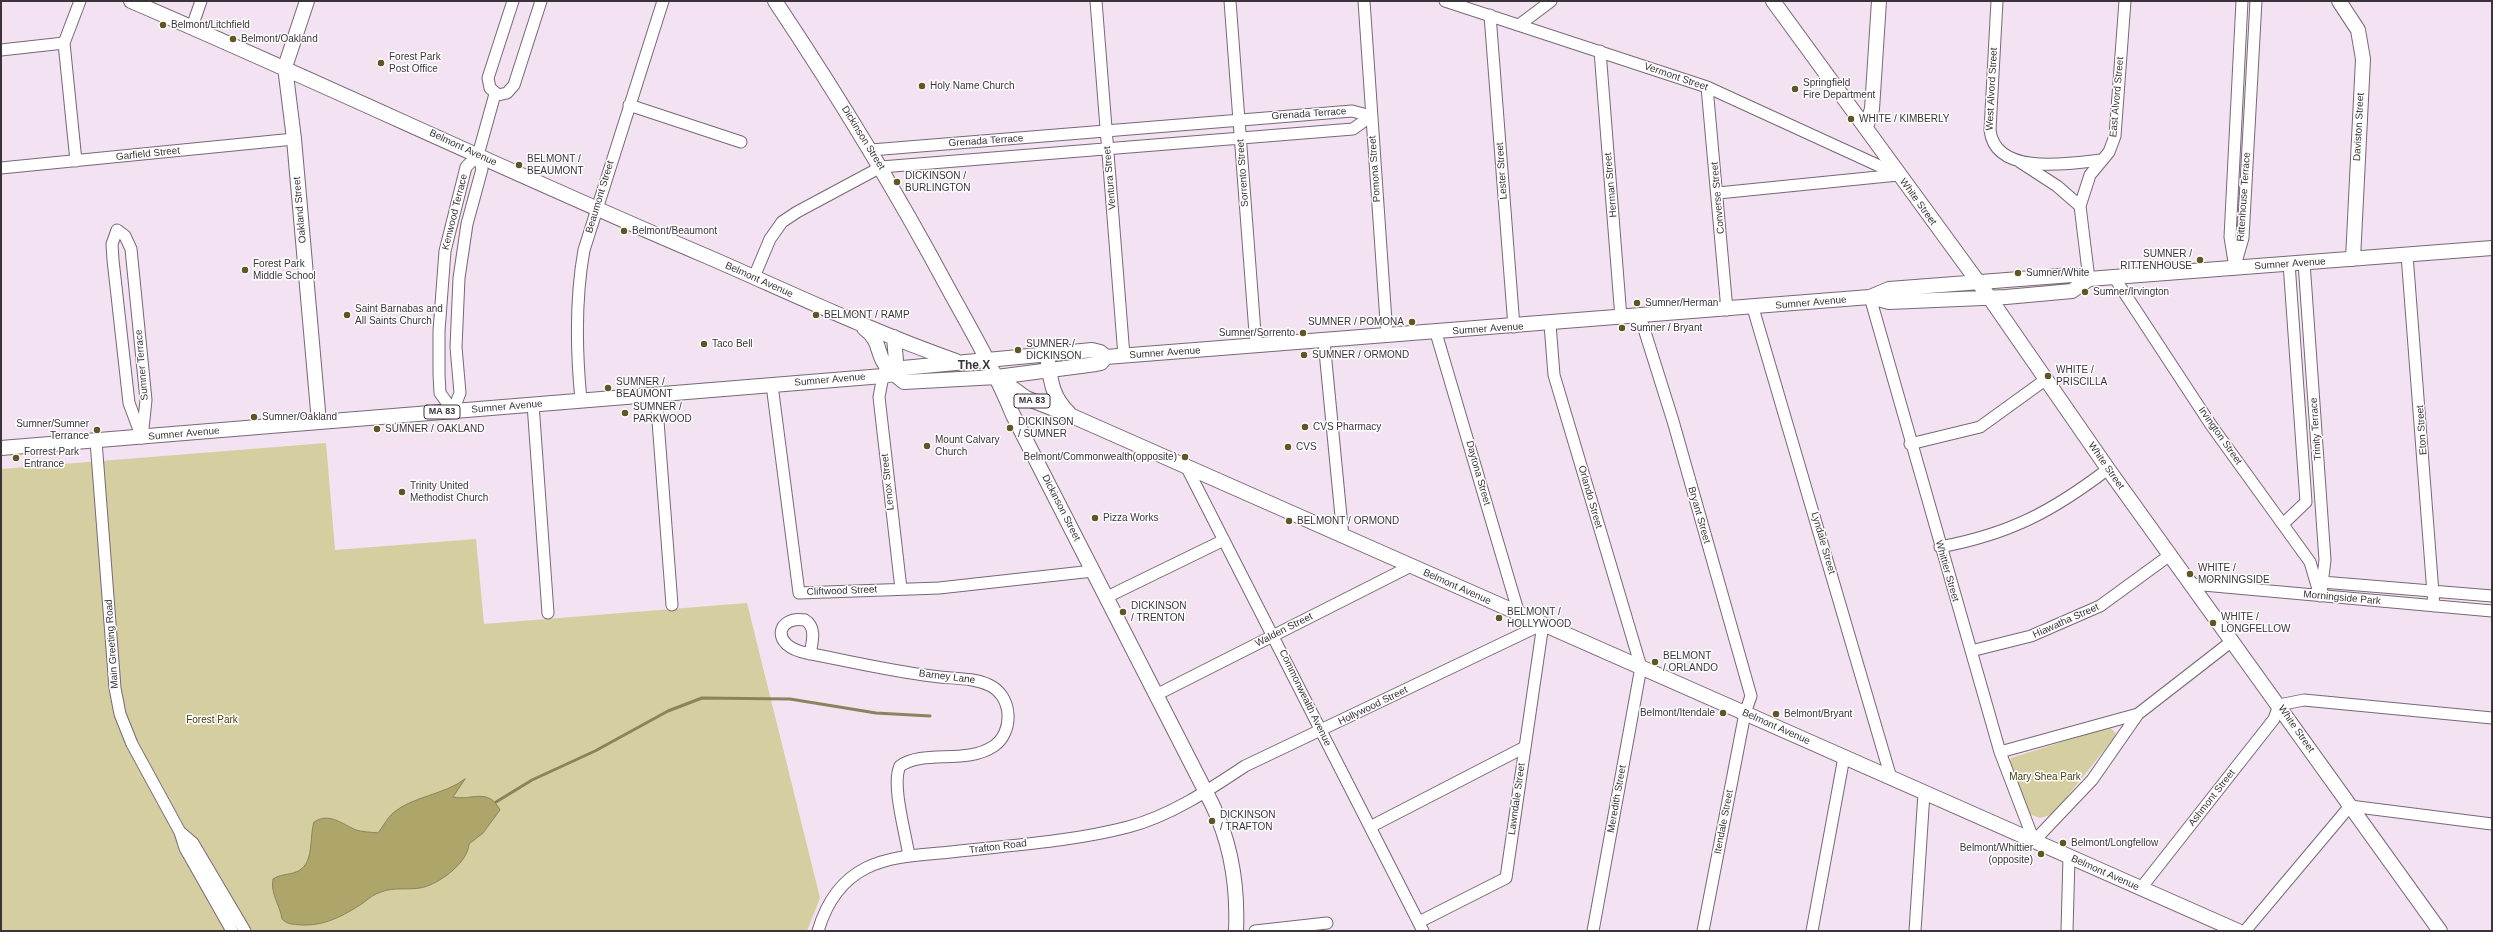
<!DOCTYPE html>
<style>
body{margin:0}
#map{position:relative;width:2493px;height:932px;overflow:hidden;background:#f3e2f1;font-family:Helvetica,sans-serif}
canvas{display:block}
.frame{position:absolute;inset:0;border:2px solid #3a3339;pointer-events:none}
</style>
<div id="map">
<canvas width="2493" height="932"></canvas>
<div class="frame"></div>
</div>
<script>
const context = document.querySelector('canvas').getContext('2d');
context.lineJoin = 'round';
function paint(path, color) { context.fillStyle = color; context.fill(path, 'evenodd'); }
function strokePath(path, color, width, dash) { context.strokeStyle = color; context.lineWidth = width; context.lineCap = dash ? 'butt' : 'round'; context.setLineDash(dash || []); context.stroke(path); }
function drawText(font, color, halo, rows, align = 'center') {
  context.font = font + ' Helvetica,sans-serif'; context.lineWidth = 3; context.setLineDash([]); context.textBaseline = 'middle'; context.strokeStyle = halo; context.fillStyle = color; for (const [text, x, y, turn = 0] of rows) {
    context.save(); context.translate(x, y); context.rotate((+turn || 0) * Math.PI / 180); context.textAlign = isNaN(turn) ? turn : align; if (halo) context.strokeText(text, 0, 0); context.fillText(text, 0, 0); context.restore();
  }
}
paint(new Path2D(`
 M326,443L335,550L476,539L484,624L747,603L820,898L807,931H1V469Z
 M2109,727L2116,733L2114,738L2053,814L2040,818L2027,813L2009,764L2011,758Z`), '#d5cea0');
const water = new Path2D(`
 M465,779L453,797C472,801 488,787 500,810L483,833L469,844C468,863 438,885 420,888C406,890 394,887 381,892C374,894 368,899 363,903C343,916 325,926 301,925C293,924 288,925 282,919C280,905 270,893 273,879C281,874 288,875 296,872C315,865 309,837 314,822C329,812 342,824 356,830C362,832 371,832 378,833C383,827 387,818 393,813C413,796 444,795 465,779Z`);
paint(water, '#aea56b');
strokePath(water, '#8b835c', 1);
strokePath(new Path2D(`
 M496,802L532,780L595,751L668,711L702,698L790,699L876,713L930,716`), '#8b835c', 3);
const minor = new Path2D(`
 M513,1L488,78L490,88L498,95L507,93L514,85L541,1
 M1096,1L1124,356
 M1230,1L1256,346
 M1364,1L1387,336
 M1445,1L1707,87L1899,175
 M1997,1L1990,130C1995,176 2068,164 2101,160
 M1490,15L1514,327
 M1519,25L1551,1
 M192,27L201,1
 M1,50L64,43
 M1600,51L1621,318
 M1707,87L1727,310
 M629,105L741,142
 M871,150L1352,111L1371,116
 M76,161L64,43L80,1
 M2020,162L2057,186L2080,206
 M1,168L294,139
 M1718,193L1898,175
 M117,230L125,236L131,249L146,400L142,438L129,403L113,260L112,244Z
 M2407,255L2434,606
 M2234,262L2230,237L2242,1
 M2304,262L2325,560L2321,592
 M2289,263L2306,502
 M2234,269L2243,238L2256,1
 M754,277L770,239L782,222L797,212L881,167L1353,129L1371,116
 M2114,277L2211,425L2310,562L2320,596
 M2089,279L2080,206L2090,175L2109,152L2115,136L2125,1
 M1870,297L2000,752L2034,841L2092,780L2138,714L2232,641
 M1753,308L1891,778
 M1640,316L1673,421L1751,696L1745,713L1703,931
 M1550,324L1554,375L1641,667L1593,931
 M1436,333L1519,614
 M1324,341L1343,537
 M883,376L879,397L901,589
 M772,385L799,593L939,588L1093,571
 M656,395L672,605
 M581,400C576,349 575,300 584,250L663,1
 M533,404L548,613
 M453,411L440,393L439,374V331L445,251L466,167L478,155L495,94
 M453,411L460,393L456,347L459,278L467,224L482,169L478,155
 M96,441L115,688L120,714L132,744L180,832L185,848L232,931
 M1910,444L1980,427L2045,380
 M1186,466L1423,931
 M2283,524L2306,502
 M1940,547C2010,534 2053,511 2108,469
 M2322,582L2492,596
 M2192,584L2492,611
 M1107,597L1224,540
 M1971,651L2031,636L2100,606L2170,555
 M810,654C812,643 817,627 805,620C777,615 769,646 807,653C848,661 890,671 932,676C951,679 972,677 989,685C1013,696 1014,732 994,746C966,765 924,749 900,766C891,784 906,835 909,856
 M1156,695L1411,566
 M2000,752L2138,714
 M1370,827L1525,747
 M180,832L193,843L245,931
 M2141,888L2274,719L2279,705L2304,700L2492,718
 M1419,922L1506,878L1543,624
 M818,931C826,904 840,881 866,868C892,855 923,855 951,852C1010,845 1070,842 1128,827C1170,816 1209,790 1245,766L1543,624
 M1255,931L1327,923
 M1812,931L1844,757
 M1915,931L1924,793
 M2067,931L2069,857
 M2245,931L2350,806L2492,824`);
const major = new Path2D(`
 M131,1C324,84 513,174 706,256C789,292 870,331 956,361
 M307,1L285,67L294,139L319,422
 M775,1C837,94 895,189 948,288C971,330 995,371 1013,415L1212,804C1232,845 1238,886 1236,931
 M1773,1L1989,297L2108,469L2440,931
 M2339,1L2358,30L2363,59L2353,259
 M1866,127L1872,109L1879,1
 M1870,297L1889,302L2006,297L2072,291L2089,279
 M864,328C883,342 875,355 888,368
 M1048,362C1051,383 1053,398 1069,413
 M894,374L904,382L997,377L1096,364L1101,363L1106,357L1870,297L1889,289L2072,275L2089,279L2114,277L2492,248
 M883,375L896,361L894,337
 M997,377L1026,398L1072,416L2238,931
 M1,448L883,376L894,374L903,368L1092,350L1100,352L1106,357`);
strokePath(minor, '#776875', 13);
strokePath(major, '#776875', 16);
strokePath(minor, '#fff', 11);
strokePath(major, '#fff', 14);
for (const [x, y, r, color] of [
 [163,25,4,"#5e5623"],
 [233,39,4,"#5e5623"],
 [381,63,4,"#5e5623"],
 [922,86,4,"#5e5623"],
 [1795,89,4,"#5e5623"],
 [1851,119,4,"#5e5623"],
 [519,165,4,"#5e5623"],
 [897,182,4,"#5e5623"],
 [624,231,4,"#5e5623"],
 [2200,260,4,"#5e5623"],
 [245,270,4,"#5e5623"],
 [2018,273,4,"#5e5623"],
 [2085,292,4,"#5e5623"],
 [1637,303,4,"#5e5623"],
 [347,315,4,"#5e5623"],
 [816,315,4,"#5e5623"],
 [1412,322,4,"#5e5623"],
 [1622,328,4,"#5e5623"],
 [1303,333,4,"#5e5623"],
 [704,344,4,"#5e5623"],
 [1018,350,4,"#5e5623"],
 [1304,355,4,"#5e5623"],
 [2048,376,4,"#5e5623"],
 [608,388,4,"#5e5623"],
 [625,413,4,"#5e5623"],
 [254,417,4,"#5e5623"],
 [1305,427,4,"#5e5623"],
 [1010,428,4,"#5e5623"],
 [377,429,4,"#5e5623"],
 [97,430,4,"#5e5623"],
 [927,446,4,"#5e5623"],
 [1288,447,4,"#5e5623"],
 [1185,457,4,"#5e5623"],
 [16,458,4,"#5e5623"],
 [402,492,4,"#5e5623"],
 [1095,518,4,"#5e5623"],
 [1289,521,4,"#5e5623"],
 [2190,574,4,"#5e5623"],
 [1123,612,4,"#5e5623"],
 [1499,618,4,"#5e5623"],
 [2213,623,4,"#5e5623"],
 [1655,662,4,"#5e5623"],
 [1723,713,4,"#5e5623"],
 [1776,714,4,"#5e5623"],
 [1212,821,4,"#5e5623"],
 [2063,843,4,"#5e5623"],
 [2041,854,4,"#5e5623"]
]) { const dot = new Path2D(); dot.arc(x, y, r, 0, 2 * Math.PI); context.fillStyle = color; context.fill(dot); strokePath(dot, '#fff', 1.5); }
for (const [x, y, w] of [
 [1032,401,36],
 [442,412,36]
]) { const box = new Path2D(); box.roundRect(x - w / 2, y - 7, w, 14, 3); context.fillStyle = '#fff'; context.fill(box); strokePath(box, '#3a3339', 1); }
drawText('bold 9px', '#3a3339', null, [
 ["MA 83",1032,401],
 ["MA 83",442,412]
]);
drawText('10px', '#3a3339', '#fff', [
 ["Belmont/Litchfield",171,25],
 ["Belmont/Oakland",241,39],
 ["Forest Park",389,57],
 ["Post Office",389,69],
 ["Springfield",1803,83],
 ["Fire Department",1803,95],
 ["Holy Name Church",930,86],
 ["WHITE / KIMBERLY",1859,119],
 ["BELMONT /",527,159],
 ["BEAUMONT",527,171],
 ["DICKINSON /",905,176],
 ["BURLINGTON",905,188],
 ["Belmont/Beaumont",632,231],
 ["SUMNER /",2192,254,"right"],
 ["RITTENHOUSE",2192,266,"right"],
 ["Forest Park",253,264],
 ["Middle School",253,276],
 ["Sumner/White",2026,273],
 ["Sumner/Irvington",2093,292],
 ["Sumner/Herman",1645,303],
 ["Saint Barnabas and",355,309],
 ["All Saints Church",355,321],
 ["BELMONT / RAMP",824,315],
 ["SUMNER / POMONA",1404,322,"right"],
 ["Sumner / Bryant",1630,328],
 ["Sumner/Sorrento",1295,333,"right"],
 ["Taco Bell",712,344],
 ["SUMNER /",1026,344],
 ["DICKINSON",1026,356],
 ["SUMNER / ORMOND",1312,355],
 ["WHITE /",2056,370],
 ["PRISCILLA",2056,382],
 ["SUMNER /",616,382],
 ["BEAUMONT",616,394],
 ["SUMNER /",633,407],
 ["PARKWOOD",633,419],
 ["Sumner/Oakland",262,417],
 ["DICKINSON",1018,422],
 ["/ SUMNER",1018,434],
 ["Sumner/Sumner",89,424,"right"],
 ["Terrance",89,436,"right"],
 ["CVS Pharmacy",1313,427],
 ["SUMNER / OAKLAND",385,429],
 ["Mount Calvary",935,440],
 ["Church",935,452],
 ["CVS",1296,447],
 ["Forrest Park",24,452],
 ["Entrance",24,464],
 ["Belmont/Commonwealth(opposite)",1177,457,"right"],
 ["Trinity United",410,486],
 ["Methodist Church",410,498],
 ["Pizza Works",1103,518],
 ["BELMONT / ORMOND",1297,521],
 ["WHITE /",2198,568],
 ["MORNINGSIDE",2198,580],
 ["DICKINSON",1131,606],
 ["/ TRENTON",1131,618],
 ["BELMONT /",1507,612],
 ["HOLLYWOOD",1507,624],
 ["WHITE /",2221,617],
 ["LONGFELLOW",2221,629],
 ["BELMONT",1663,656],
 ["/ ORLANDO",1663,668],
 ["Belmont/Itendale",1715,713,"right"],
 ["Belmont/Bryant",1784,714],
 ["DICKINSON",1220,815],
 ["/ TRAFTON",1220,827],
 ["Belmont/Longfellow",2071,843],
 ["Belmont/Whittier",2033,848,"right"],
 ["(opposite)",2033,860,"right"]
], 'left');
drawText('10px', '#3a3339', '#fff', [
 ["Vermont Street",1676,77,19],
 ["West Alvord Street",1992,89,-87],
 ["East Alvord Street",2117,97,-85],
 ["Grenada Terrace",1309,114,-4],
 ["Daviston Street",2359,127,-87],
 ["Dickinson Street",863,138,58],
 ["Grenada Terrace",986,141,-4],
 ["Belmont Avenue",463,148,25],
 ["Garfield Street",148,154,-6],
 ["Pomona Street",1375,169,-94],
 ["Lester Street",1502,171,-94],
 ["Sorrento Street",1243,173,-94],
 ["Ventura Street",1110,178,-95],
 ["Herman Street",1611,185,-95],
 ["Beaumont Street",600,197,-73],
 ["Rittenhouse Terrace",2244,197,-86],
 ["Converse Street",1718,198,-95],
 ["White Street",1918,202,54],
 ["Oakland Street",300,210,-95],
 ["Kenwood Terrace",455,212,-76],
 ["Sumner Avenue",2290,264,-4],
 ["Belmont Avenue",759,280,24],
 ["Sumner Avenue",1811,303,-5],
 ["Sumner Avenue",1488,329,-4],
 ["Sumner Avenue",1165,353,-4],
 ["Sumner Terrace",142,365,-95],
 ["Sumner Avenue",830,380,-5],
 ["Sumner Avenue",507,407,-5],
 ["Trinity Terrace",2316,429,-94],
 ["Eton Street",2422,430,-94],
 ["Sumner Avenue",184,434,-5],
 ["Irvington Street",2220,436,55],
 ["White Street",2106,466,55],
 ["Daytona Street",1478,473,74],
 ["Lenox Street",888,482,-96],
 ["Orlando Street",1590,497,74],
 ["Dickinson Street",1061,508,63],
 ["Bryant Street",1699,515,74],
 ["Lyndale Street",1823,543,74],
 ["Whittier Street",1947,571,74],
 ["Belmont Avenue",1457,587,24],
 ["Cliftwood Street",842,591,-2],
 ["Morningside Park",2342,598,5],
 ["Hiawatha Street",2066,621,-24],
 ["Walden Street",1284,630,-27],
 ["Main Greeting Road",112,644,-94],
 ["Barney Lane",947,677,7],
 ["Commonwealth Avenue",1305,698,64],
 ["Hollywood Street",1373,706,-26],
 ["Belmont Avenue",1776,727,24],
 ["White Street",2296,729,55],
 ["Ashmont Street",2212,798,-52],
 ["Lawndale Street",1517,799,-82],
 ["Meredith Street",1617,799,-80],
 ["Itendale Street",1724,822,-79],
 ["Trafton Road",998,847,-7],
 ["Belmont Avenue",2105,873,24]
]);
drawText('10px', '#433c0d', '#fff', [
 ["Forest Park",212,720],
 ["Mary Shea Park",2045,777]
]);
drawText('bold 12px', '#3a3339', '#fff', [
 ["The X",974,366]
]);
</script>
